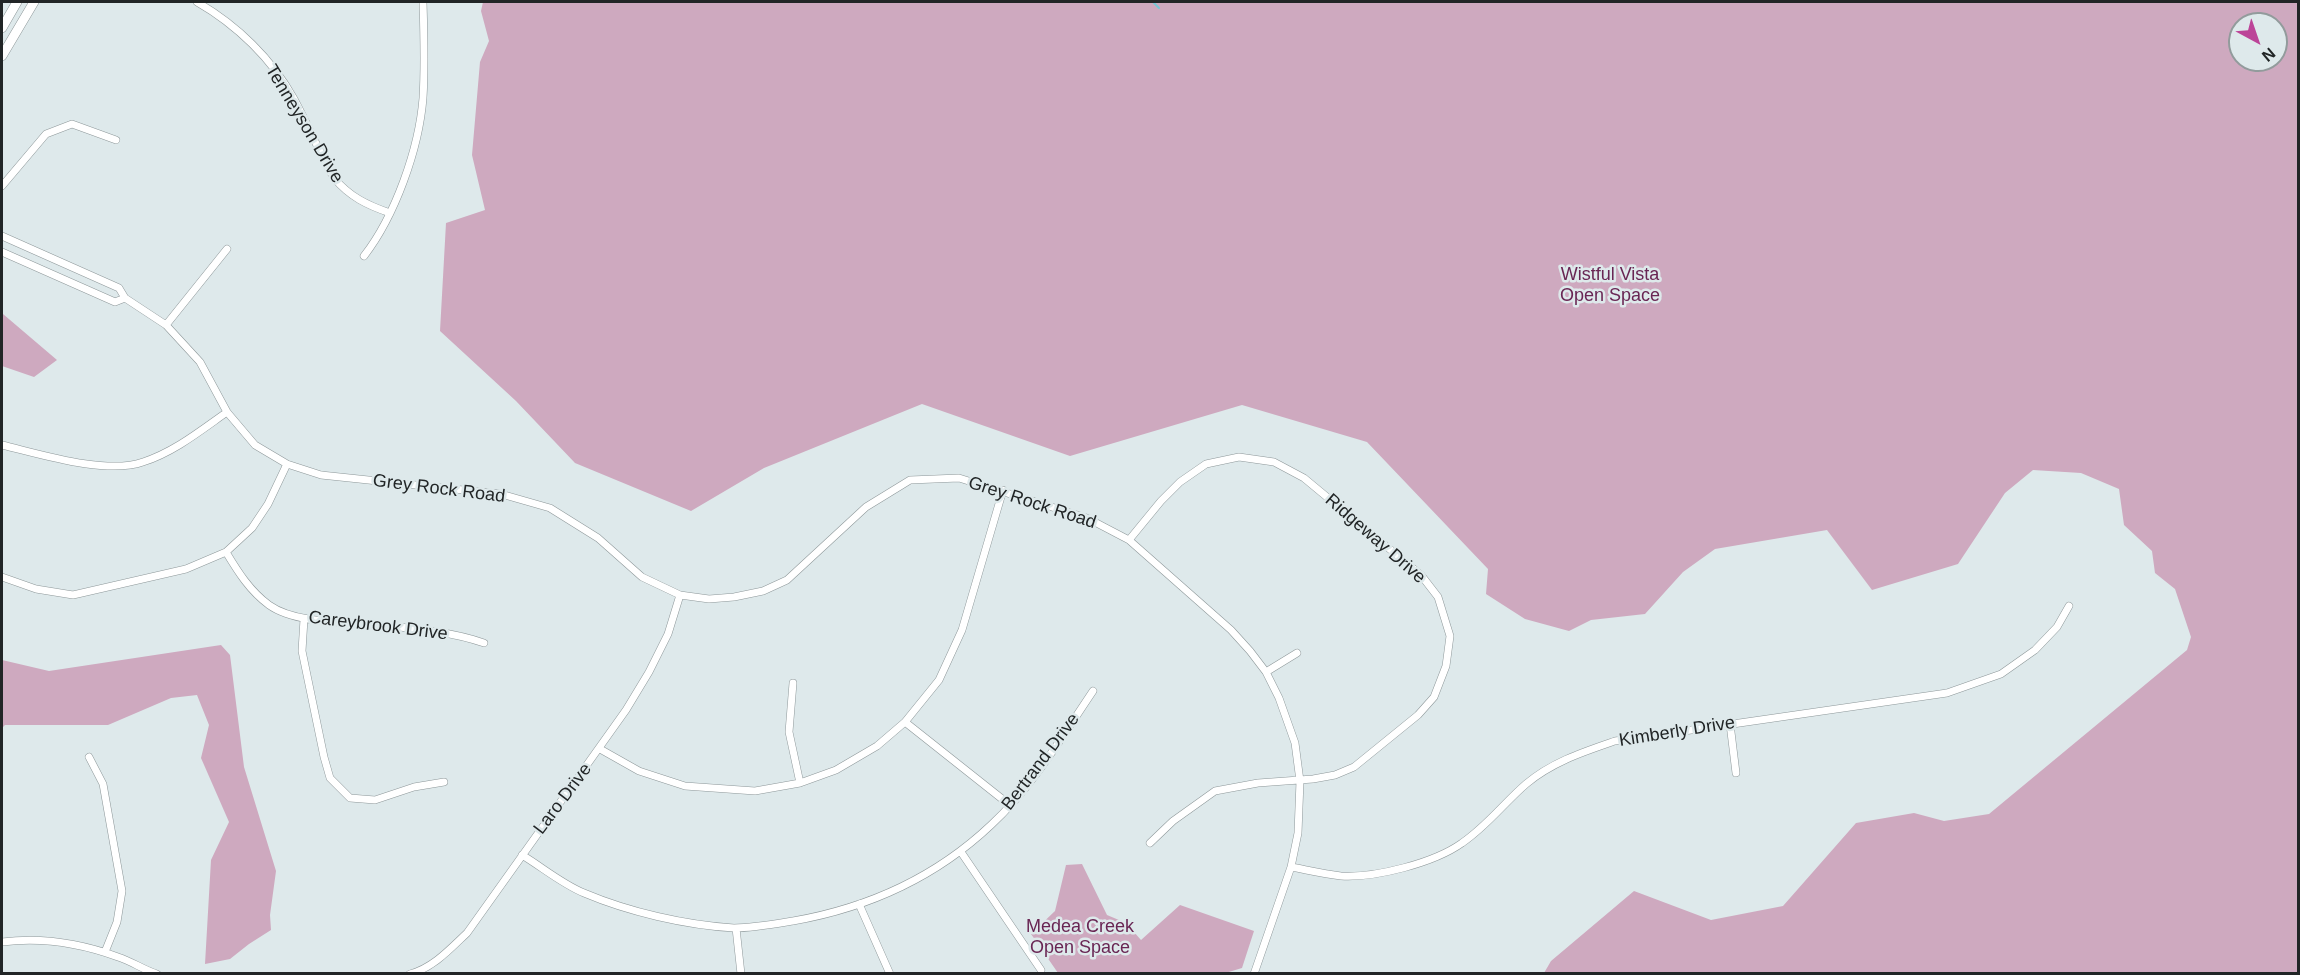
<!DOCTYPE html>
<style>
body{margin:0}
#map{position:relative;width:2300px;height:975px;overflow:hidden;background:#dee9eb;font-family:Helvetica,sans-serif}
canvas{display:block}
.frame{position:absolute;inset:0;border:3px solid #212526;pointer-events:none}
.north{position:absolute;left:2228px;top:12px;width:60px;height:60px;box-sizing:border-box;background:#dee9eb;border:2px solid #929b9c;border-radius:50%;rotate:140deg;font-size:16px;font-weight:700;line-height:24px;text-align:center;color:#212526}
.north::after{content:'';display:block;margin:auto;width:21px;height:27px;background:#bc4498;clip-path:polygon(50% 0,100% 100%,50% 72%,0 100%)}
</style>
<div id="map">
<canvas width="2300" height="975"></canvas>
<div class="frame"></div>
<div class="north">N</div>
</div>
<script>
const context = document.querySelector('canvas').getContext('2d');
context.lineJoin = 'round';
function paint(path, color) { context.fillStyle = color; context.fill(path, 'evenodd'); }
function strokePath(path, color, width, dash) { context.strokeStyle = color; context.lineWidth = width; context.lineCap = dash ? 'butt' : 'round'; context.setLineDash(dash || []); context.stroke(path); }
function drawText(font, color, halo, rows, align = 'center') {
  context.font = font + ' Helvetica,sans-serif'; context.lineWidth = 5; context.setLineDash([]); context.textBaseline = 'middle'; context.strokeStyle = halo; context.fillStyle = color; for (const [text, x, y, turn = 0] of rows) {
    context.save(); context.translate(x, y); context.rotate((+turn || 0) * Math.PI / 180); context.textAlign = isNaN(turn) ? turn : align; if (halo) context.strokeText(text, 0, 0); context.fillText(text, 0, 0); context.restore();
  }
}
paint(new Path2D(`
 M483,2H2298V973H1544L1551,961L1634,891L1711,920L1783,906L1856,823L1914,813L1944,821L1989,814L2187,650L2191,637L2175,589L2155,573L2152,551L2124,525L2119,489L2081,473L2033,470L2005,493L1958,564L1872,590L1827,530L1715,549L1683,572L1645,614L1591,620L1569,631L1525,619L1486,594L1488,569L1367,442L1242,405L1070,456L922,404L764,468L691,511L575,463L516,401L440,331L446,223L485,210L472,155L480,62L489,41L481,11ZM2240,24H2276V60H2240Z
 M2,314H3L57,360L34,377L2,366Z
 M221,645L230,655L244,767L276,871L270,915L271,930L249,944L230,959L205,964L211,860L229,822L201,758L209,725L197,695L171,698L108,725H5L2,728V660L49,671Z
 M1082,864L1107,915L1126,923L1141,940L1180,905L1254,931L1242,968L1222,974L1058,973L1031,934L1055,911L1066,865Z`), '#cea9bf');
strokePath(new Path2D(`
 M1153,2L1159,8`), '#76c7d5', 2);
const street = new Path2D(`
 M197,2C237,25 272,59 294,99C308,125 319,152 334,178C350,197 367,205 390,213
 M2,186L46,134L72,124L116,140
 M2,236L119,288L125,298L166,325L200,362L227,412L255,445L287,464L321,475L501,494L550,508L598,538L642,577L680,595L709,599L734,597L763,591L787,580L866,507L910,480L959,478L1087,518L1129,540L1231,630L1250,651L1266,672L1279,698L1295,743L1300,781L1298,833L1291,867L1254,974
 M2,252L115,302L125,298
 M364,256C395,216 419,149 423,98C425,66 424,34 423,2
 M166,325L227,249
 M2,445C40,454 106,475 143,462C174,452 200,431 227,412
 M1129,540L1161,501L1180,482L1206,464L1239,457L1274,462L1304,478L1421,575L1438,597L1450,636L1446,666L1434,697L1418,715L1354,767L1335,775L1313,779L1258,783L1215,791L1173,821L1150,843
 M226,552C238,572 250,591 269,605C294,623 342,622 372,624C409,628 449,631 484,643
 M2,577L36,589L73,595L186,569L226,552L252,528L268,504L287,464
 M304,619L302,651L324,757L330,778L350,798L375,800L414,787L444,782
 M1266,672L1297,653
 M793,683L789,732L800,783
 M905,722L1011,806
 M1730,724L1736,773
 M600,749L639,771L685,786L755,791L800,783L836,770L877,746L905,722L939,680L962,630L1003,490
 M89,757L103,784L122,891L117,922L105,952
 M961,852L1041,970
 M522,855C542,867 562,884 584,893C629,912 685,925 734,928C753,928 775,924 793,921C867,908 936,877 991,825C1032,787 1062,737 1093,691
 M1291,867C1307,870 1324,874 1341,876C1375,878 1434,863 1462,843C1487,826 1504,803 1526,784C1552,762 1583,752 1615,741L1947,693L2001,674L2035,650L2057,627L2069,606
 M859,904L890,974
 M736,928L741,974
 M2,942C41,937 80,943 118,957C131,961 144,970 157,974
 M410,974C433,968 450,949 467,933L626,710L649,672L668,634L680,595`);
const secondary = new Path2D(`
 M2,28L17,2
 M2,56L34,2`);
strokePath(street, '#8d9799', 8);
strokePath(secondary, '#8d9799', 10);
strokePath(street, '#fff', 7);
strokePath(secondary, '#fff', 9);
drawText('18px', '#212526', '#dee9eb', [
 ["Tenneyson Drive",304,124,59],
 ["Grey Rock Road",439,489,7],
 ["Grey Rock Road",1032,503,18],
 ["Ridgeway Drive",1375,539,41],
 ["Careybrook Drive",378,626,7],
 ["Kimberly Drive",1677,732,-9],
 ["Bertrand Drive",1041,762,-53],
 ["Laro Drive",563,799,-53]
]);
drawText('18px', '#692654', '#dee9eb', [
 ["Wistful Vista",1610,275],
 ["Open Space",1610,296],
 ["Medea Creek",1080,927],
 ["Open Space",1080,948]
]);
</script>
